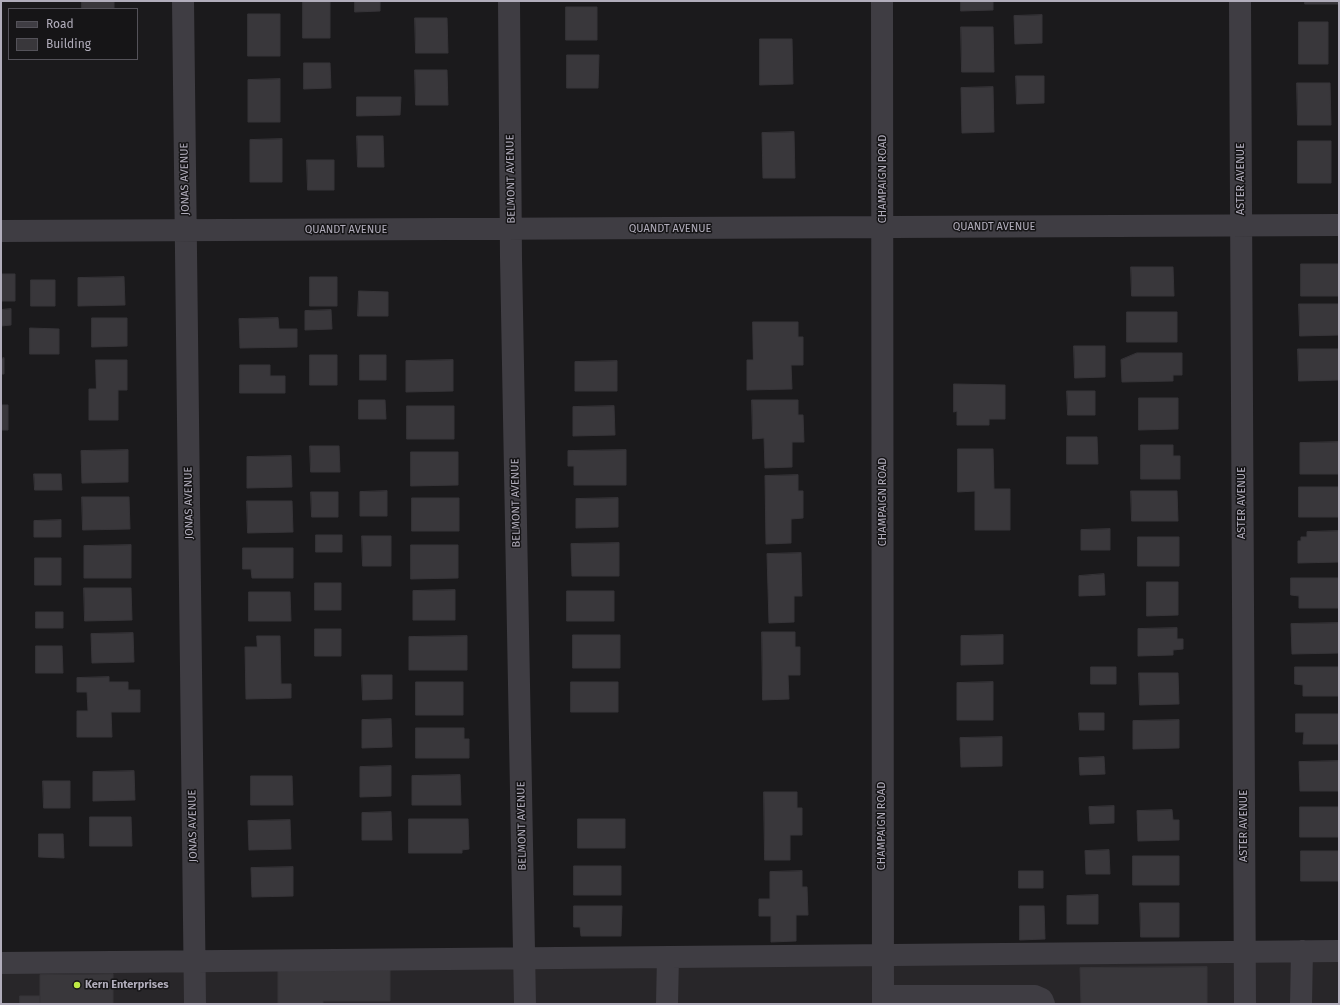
<!DOCTYPE html>
<style>
body{margin:0}
#map{position:relative;width:1340px;height:1005px;overflow:hidden;background:#1b1a1c;font-family:"Fira Sans",sans-serif}
canvas{display:block}
.frame{position:absolute;inset:0;border:2px solid #b1adbb;pointer-events:none}
.legend{position:absolute;left:8px;top:8px;width:130px;height:52px;box-sizing:border-box;background:#161517;border:1px solid #545259;margin:0;padding:5px 7px;list-style:none;font-size:12px;color:#b1adbb}
.legend li{display:flex;align-items:center;gap:8px;height:20px}
.legend b{width:20px;border:1px solid #545259}
</style>
<div id="map">
<canvas width="1340" height="1005"></canvas>
<div class="frame"></div>
<ul class="legend">
<li><b style="height:5px;background:#3f3d43"></b>Road</li>
<li><b style="height:11px;background:#39373b"></b>Building</li>
</ul>
</div>
<script>
const context = document.querySelector('canvas').getContext('2d');
context.lineJoin = 'round';
function paint(path, color) { context.fillStyle = color; context.fill(path, 'evenodd'); }
function strokePath(path, color, width, dash) { context.strokeStyle = color; context.lineWidth = width; context.lineCap = dash ? 'butt' : 'round'; context.setLineDash(dash || []); context.stroke(path); }
function drawText(font, color, halo, rows, align = 'center') {
  context.font = font + ' "Fira Sans",sans-serif'; context.lineWidth = 3; context.setLineDash([]); context.textBaseline = 'middle'; context.strokeStyle = halo; context.fillStyle = color; for (const [text, x, y, turn = 0] of rows) {
    context.save(); context.translate(x, y); context.rotate((+turn || 0) * Math.PI / 180); context.textAlign = isNaN(turn) ? turn : align; if (halo) context.strokeText(text, 0, 0); context.fillText(text, 0, 0); context.restore();
  }
}
paint(new Path2D(`
 M1339,951V1004H1V963Z`), '#282629');
const building = new Path2D(`
 M82,1H114V9H82Z
 M303,1H330V38H303Z
 M355,1H380V11L355,12Z
 M961,1H993V10L961,11Z
 M1305,1H1339V4H1305Z
 M566,7H597V40H566Z
 M248,14H280V56H248Z
 M1042,15V43L1015,44L1014,16Z
 M415,18H447L448,53H416Z
 M1299,22H1328V64H1299Z
 M961,27H993L994,72H962Z
 M760,39H792L793,84L760,85Z
 M567,55H599L598,88H567Z
 M304,63H330L331,88L304,89Z
 M415,70H447L448,105H416Z
 M1016,76H1044V103L1017,104Z
 M280,79V122H248V80Z
 M1297,83H1330L1331,125H1298Z
 M993,87L994,132L962,133L961,88Z
 M357,97H401L400,115L357,116Z
 M794,132L795,178H763L762,133Z
 M357,136H383L384,167H358Z
 M282,139V182H250V140Z
 M1298,141H1331V183H1298Z
 M307,160H334V190H308Z
 M1301,264H1339V296H1301Z
 M1131,267H1173L1174,296H1132Z
 M1,274H15V301H1Z
 M124,277L125,305L78,306V278Z
 M310,277H337V306H310Z
 M31,280H55V306H31Z
 M359,291L388,292V316H358Z
 M1299,304H1339V335L1300,336Z
 M11,309V325L1,326V310Z
 M331,310L332,329L305,330V311Z
 M1127,312H1177V342H1127Z
 M92,318H127V346L92,347Z
 M278,318L279,329H297V347L240,348L239,319Z
 M753,322H798V337H803V365H791L792,389L747,390V360H753Z
 M30,328L59,329V354H30Z
 M1074,346H1105V377L1075,378Z
 M1298,349H1339V380L1299,381Z
 M1137,353H1182V375H1173V381L1122,382L1121,360Z
 M310,355H337V385H310Z
 M360,355H386V380H360Z
 M4,358V374H1V359Z
 M96,360H127V390H118V420H89V389H96Z
 M453,360V391L406,392V361Z
 M617,361V391H575V362Z
 M240,365H270V376H285V393H240Z
 M954,384L1005,385V419H989V425H957V411L954,412Z
 M1067,391H1095V415H1068Z
 M1139,398H1178V429L1139,430Z
 M359,400H385L386,419H359Z
 M752,400H798V415H803L804,442H792V467L765,468L764,438L753,439Z
 M1,405H8V430H1Z
 M407,406H454V439H407Z
 M614,406L615,435L573,436V407Z
 M1067,437H1097L1098,464H1067Z
 M1339,442V474H1300V443Z
 M1141,445H1173V456H1180V479H1141Z
 M310,446H339L340,472H311Z
 M958,449H993L994,489H1010V530H975V491L958,492Z
 M128,450V482L82,483L81,451Z
 M626,450V485H574V466H568V451Z
 M411,452H458V485L411,486Z
 M291,456L292,487L247,488V457Z
 M34,474H61L62,490H35Z
 M798,475V491H803V518L791,519V543L766,544L765,476Z
 M1299,487H1339V517H1299Z
 M387,491V516H360V492Z
 M1131,491H1177L1178,521H1132Z
 M311,492H338V517H312Z
 M82,497H129L130,529L83,530Z
 M412,498H459V531H412Z
 M618,498V527L576,528V499Z
 M247,501H292L293,532L248,533Z
 M61,520V537H34V521Z
 M1110,529V550H1081V530Z
 M1339,531V562L1298,563V541H1301V537H1307V532Z
 M316,535H342V552H316Z
 M362,536H391V566H363Z
 M1138,537H1179V566H1138Z
 M619,543V576H572L571,544Z
 M131,545V578H84V546Z
 M411,545H458V578L411,579Z
 M243,548H293V578H252L251,569H243Z
 M801,553L802,596H794V622L769,623L767,554Z
 M35,558H61V585H35Z
 M1104,574L1105,595L1079,596V576Z
 M1291,578H1339V608H1299V596L1291,595Z
 M1147,582H1178V615L1147,616Z
 M315,583H341V610H315Z
 M84,588H131L132,620L85,621Z
 M455,590V620H413V591Z
 M567,591H614V621H567Z
 M249,592H290L291,621H249Z
 M36,612H63V628H36Z
 M1339,623V653L1292,654L1291,624Z
 M1177,628V639H1183V649L1173,650V655L1138,656V629Z
 M315,629H341V656H315Z
 M762,632H795V647H800V675H788L789,699L763,700Z
 M133,633L134,662L92,663L91,634Z
 M573,635H620V668H573Z
 M1003,635V664L961,665V636Z
 M257,636H280L281,684H291V698L246,699L245,647H257Z
 M467,636V670H409V637Z
 M36,646H62L63,673H36Z
 M1091,667H1116V684H1091Z
 M1295,667H1339V696H1303V685L1295,684Z
 M1139,673H1178L1179,704L1140,705Z
 M362,675H392V699L363,700Z
 M109,677V682H128V690H140V712H111L112,737H77V711H88L87,692H77V678Z
 M416,682H463V715H416Z
 M571,682H618V712H571Z
 M993,682V720H957V683Z
 M1079,713H1104V730H1080Z
 M1296,714H1339V744H1303L1304,732H1296Z
 M391,719L392,747L362,748V720Z
 M1179,720V748L1133,749V721Z
 M416,728H464V739H469V758H416Z
 M1002,737V766L961,767L960,738Z
 M1104,757L1105,774L1080,775L1079,758Z
 M1339,761V791H1300L1299,762Z
 M391,766V796L360,797V767Z
 M134,771L135,800L93,801V772Z
 M460,775L461,805H412V776Z
 M251,776H292L293,805H251Z
 M43,781H70V808H44Z
 M764,792H797V808H802V835H790V860H765Z
 M1114,806V823L1090,824L1089,807Z
 M1300,807H1339V837H1300Z
 M1172,810L1173,820H1179V840L1138,841L1137,811Z
 M391,812L392,840H362V813Z
 M90,817H131L132,846H90Z
 M409,819H468L469,849L462,850V853H409Z
 M578,819H625V848H578Z
 M290,820L291,849L249,850L248,821Z
 M39,834H63L64,858L39,857Z
 M1109,850L1110,874H1086L1085,851Z
 M1301,851H1339V881H1301Z
 M1133,856H1179V885H1133Z
 M574,866H621V895H574Z
 M293,867V896L252,897L251,868Z
 M802,871V887H807L808,915H796V941L771,942V916H759V899H770V872Z
 M1019,871H1043V888H1019Z
 M1098,895V924H1067V896Z
 M1140,903H1179V937H1141Z
 M574,906H622L621,936H581L580,927H574Z
 M1020,906H1044L1045,939L1020,940Z
 M1207,967V1004H1081L1080,968Z
 M390,970V1001H323V1004H278V971Z
 M113,974V1004H40V975Z
 M20,996H40V1004H20Z`);
paint(building, '#39373b');
strokePath(building, '#363438', 1);
strokePath(new Path2D(`
 M183,1L195,1004
 M509,1L511,258L525,1004
 M882,1L883,1004
 M1240,1L1245,1004
 M1,231L1339,225
 M1,963L1339,951
 M883,996H1035L1042,999L1044,1004
 M667,1004L668,957
 M1301,1004L1302,951`), '#3f3d43', 22);
for (const [x, y, r, color] of [
 [77,985,4,"#beea44"]
]) { const dot = new Path2D(); dot.arc(x, y, r, 0, 2 * Math.PI); context.fillStyle = color; context.fill(dot); strokePath(dot, '#161517', 1.5); }
drawText('11px', '#b1adbb', '#161517', [
 ["JONAS AVENUE",185,179,-91],
 ["BELMONT AVENUE",511,179,-91],
 ["CHAMPAIGN ROAD",883,179,-90],
 ["ASTER AVENUE",1241,179,-90],
 ["QUANDT AVENUE",994,227],
 ["QUANDT AVENUE",670,229],
 ["QUANDT AVENUE",346,230],
 ["CHAMPAIGN ROAD",883,502,-90],
 ["JONAS AVENUE",189,503,-91],
 ["BELMONT AVENUE",516,503,-91],
 ["ASTER AVENUE",1242,503,-90],
 ["JONAS AVENUE",193,826,-91],
 ["BELMONT AVENUE",522,826,-91],
 ["CHAMPAIGN ROAD",882,826,-90],
 ["ASTER AVENUE",1244,826,-90]
]);
drawText('bold 11px', '#b1adbb', '#161517', [
 ["Kern Enterprises",85,985]
], 'left');
</script>
